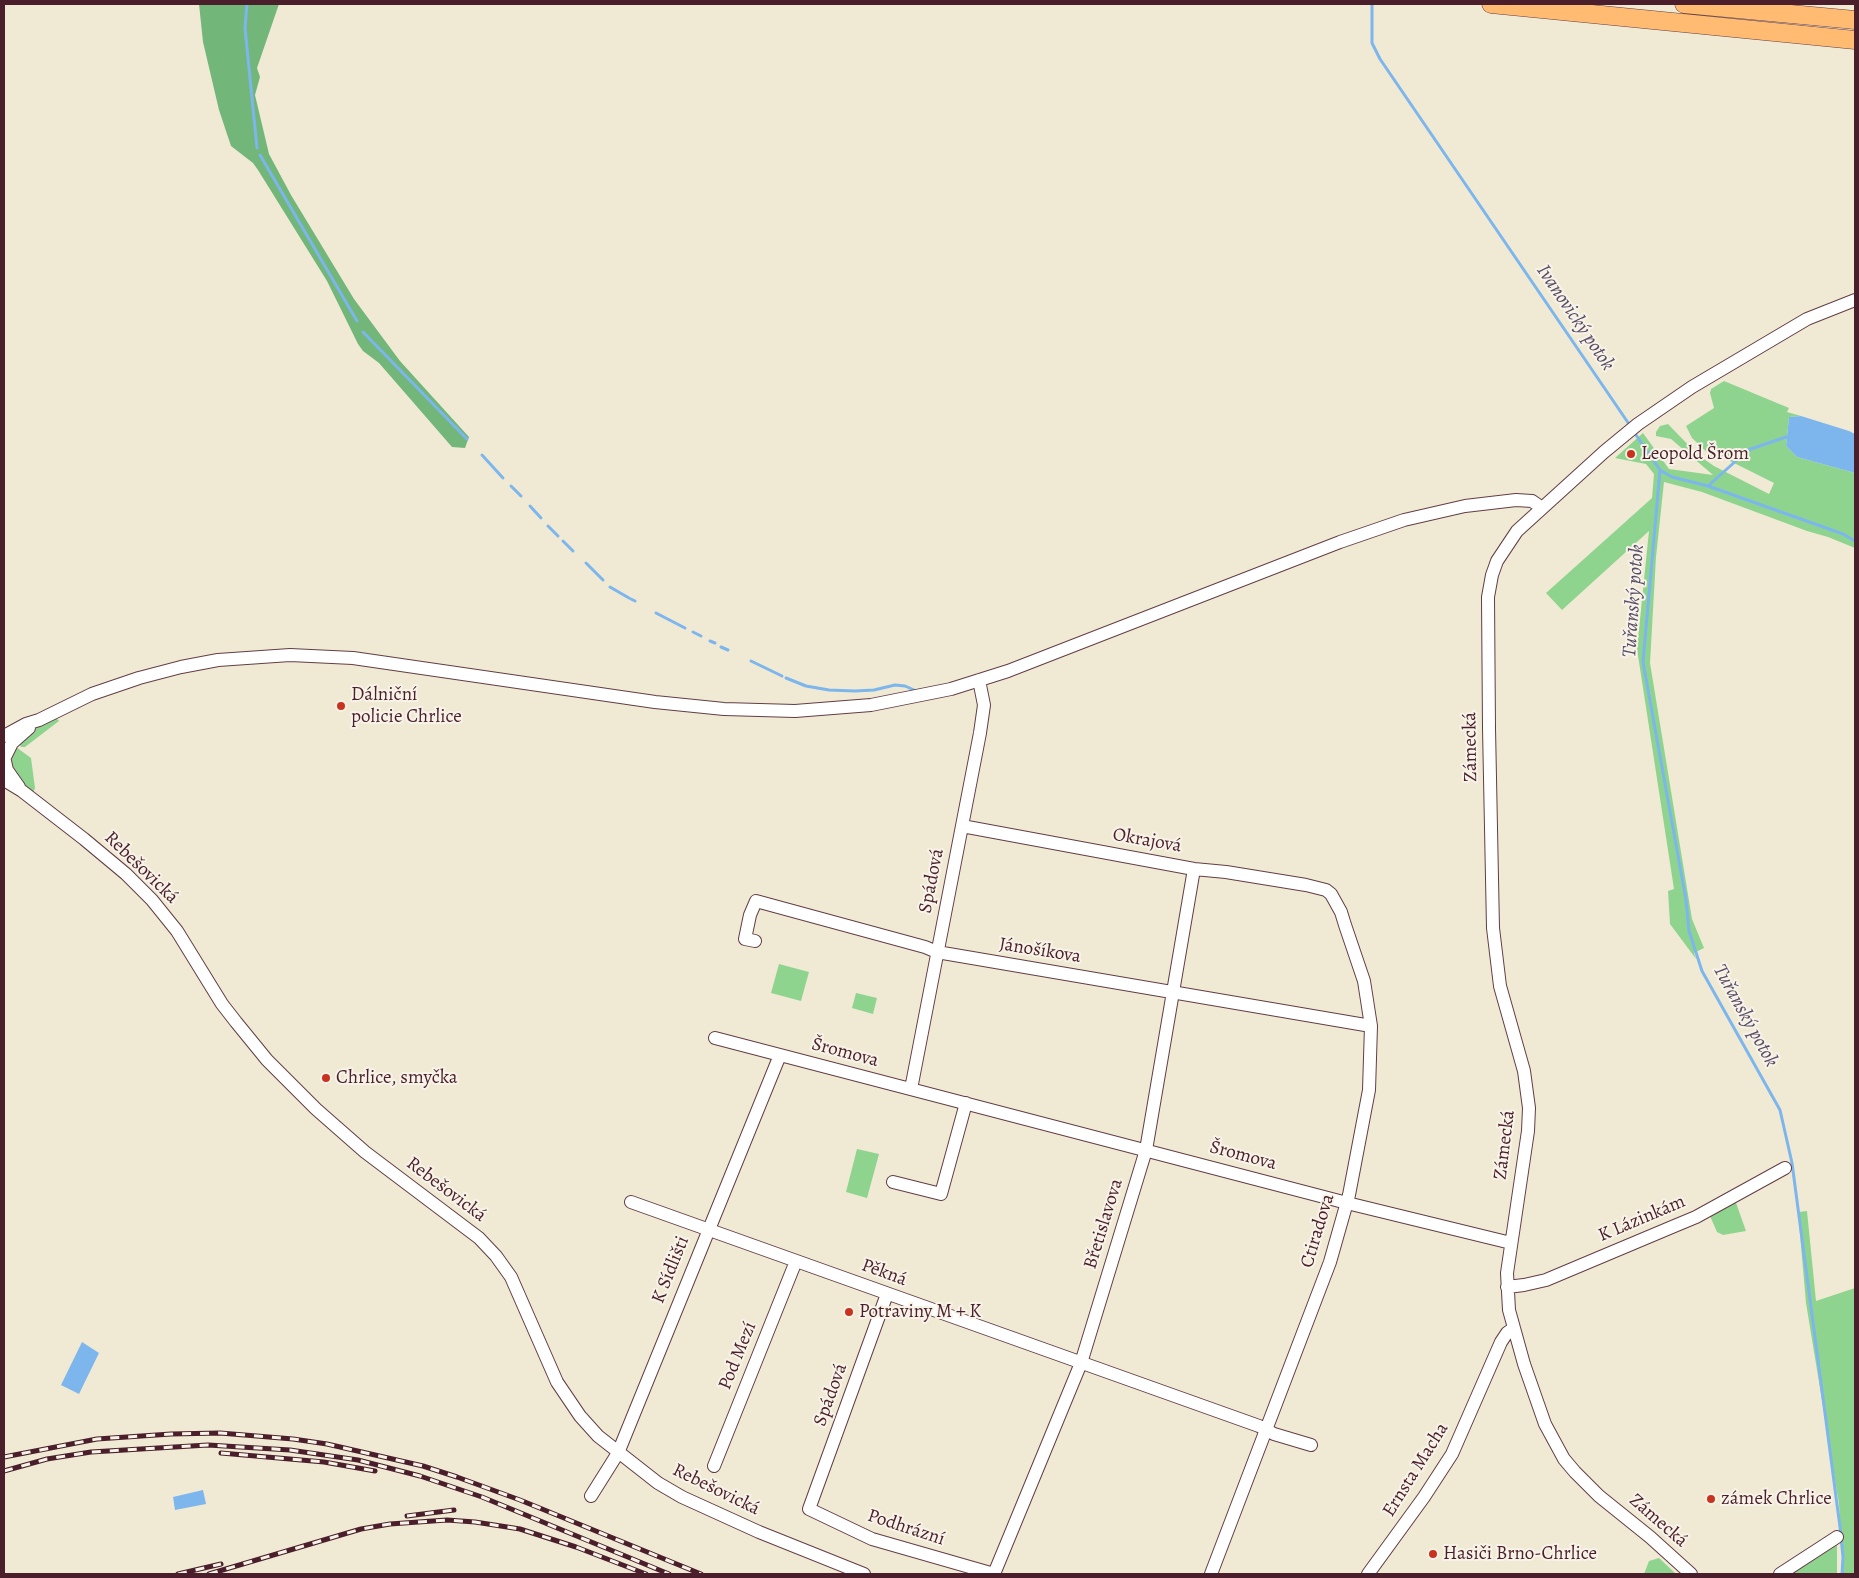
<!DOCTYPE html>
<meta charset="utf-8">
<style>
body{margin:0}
#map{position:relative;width:1859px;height:1578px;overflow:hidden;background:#f0ead4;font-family:Alegreya,serif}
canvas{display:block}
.frame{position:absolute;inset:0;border:5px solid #4a1f2b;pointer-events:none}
</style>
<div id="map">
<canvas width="1859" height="1578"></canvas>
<div class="frame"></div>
</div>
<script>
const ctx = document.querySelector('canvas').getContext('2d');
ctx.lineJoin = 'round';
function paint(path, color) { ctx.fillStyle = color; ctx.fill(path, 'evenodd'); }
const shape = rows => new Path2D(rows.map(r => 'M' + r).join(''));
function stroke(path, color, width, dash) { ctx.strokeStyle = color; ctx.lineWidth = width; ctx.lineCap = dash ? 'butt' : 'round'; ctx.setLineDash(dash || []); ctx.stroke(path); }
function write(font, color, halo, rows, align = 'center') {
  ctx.font = font + ' Alegreya,serif'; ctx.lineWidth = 4; ctx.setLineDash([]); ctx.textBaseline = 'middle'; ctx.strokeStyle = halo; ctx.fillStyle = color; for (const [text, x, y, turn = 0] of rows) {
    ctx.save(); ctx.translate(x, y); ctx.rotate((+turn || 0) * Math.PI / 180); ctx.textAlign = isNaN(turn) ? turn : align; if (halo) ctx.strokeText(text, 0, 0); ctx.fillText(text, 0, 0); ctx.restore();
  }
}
paint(shape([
 [1724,381,1789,408,1787,412,1801,416,1789,417,1786,446,1797,457,1855,473,1855,548,1828,537,1807,531,1702,492,1664,482,1656,557,1650,663,1692,919,1704,948,1694,953,1696,959,1670,924,1668,891,1674,889,1637,649,1649,531,1562,610,1546,593,1652,498,1654,474,1646,464,1615,458,1643,433,1669,469,1713,475,1671,439,1656,436,1656,432,1660,426,1668,424,1698,455,1714,466,1769,494,1774,483,1716,454,1713,458,1692,438,1686,426,1714,408,1710,393,1711,389],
 [57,718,59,721,25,747,21,747,19,743,22,738,38,727],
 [16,747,31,758,35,788,33,794,18,778,12,768,12,756],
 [779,964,809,972,801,1001,771,993],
 [856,993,877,998,873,1014,852,1008],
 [857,1149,879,1154,867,1198,846,1192],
 [1735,1200,1746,1231,1723,1235,1717,1232,1710,1216],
 [1807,1211,1816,1301,1855,1288,1855,1574,1843,1574,1839,1504,1806,1303,1798,1212],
 [1837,1537,1837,1574,1789,1574],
 [1659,1558,1675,1573,1674,1574,1644,1574,1649,1561]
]), '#8ed48f');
paint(shape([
 [199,4,279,4,257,68,260,77,255,95,269,154,291,195,354,299,400,361,469,437,465,448,452,447,379,363,363,351,358,344,327,281,258,170,253,163,231,146,219,110,203,42]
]), '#72b67a');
paint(shape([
 [1801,416,1849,431,1855,434,1855,473,1797,457,1786,446,1789,417],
 [82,1342,99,1353,79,1394,61,1385],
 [203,1490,206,1504,175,1510,173,1497]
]), '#7cb6ed');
stroke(shape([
 [247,4,245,28,257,148],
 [1372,4,1372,43,1380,59,1631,427],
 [260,155,357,321],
 [363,332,467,439],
 [1634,432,1660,470,1672,477,1708,486,1843,534,1855,541],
 [482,455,503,478],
 [1660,470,1643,662,1686,900,1689,931,1702,971,1780,1110,1792,1163,1840,1527,1843,1557,1842,1574],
 [511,486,521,496],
 [1708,486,1748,450,1786,437,1790,439],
 [530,506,541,518],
 [548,526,558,536],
 [563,541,573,551],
 [586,563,603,580],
 [610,587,629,598],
 [631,599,635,601],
 [656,613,685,628],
 [693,632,701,636],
 [710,641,715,643],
 [721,647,728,650],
 [751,661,782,676],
 [786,678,806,686,829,690,855,691,874,690,895,685,905,686,914,690]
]), '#7cb6ed', 3);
const minor = shape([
 [4,736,26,724,39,720,92,694,139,678,181,667,218,660,290,655,353,658,655,702,724,709,795,711,871,705,951,689,1008,671,1340,542,1404,520,1465,506,1516,500,1532,501,1542,508],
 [5,757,12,743,29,728],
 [5,761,7,770,19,787],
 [4,780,22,791,84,839,126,874,152,900,177,931,222,1004,236,1022,267,1060,316,1109,365,1152,479,1238,496,1256,511,1277,557,1382,580,1416,598,1436,658,1483,682,1497,759,1532,864,1574],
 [962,826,1194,869,1226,872,1306,885,1326,890,1331,894,1341,912,1345,925,1364,981,1371,1026,1369,1090,1349,1195,1330,1262,1211,1574],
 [755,941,745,939,750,915,756,901,925,947,937,952,1371,1026],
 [715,1038,1347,1203,1511,1243],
 [911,1089,980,733,984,705,979,680],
 [893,1182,941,1194,966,1103],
 [631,1202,1259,1426,1274,1434,1311,1445],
 [1507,1287,1524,1285,1546,1280,1672,1227,1696,1217,1785,1168],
 [887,1294,809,1509,872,1539,994,1574],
 [714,1466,796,1261],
 [591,1496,618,1453,780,1055],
 [994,1574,1081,1363,1146,1150,1194,869],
 [1368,1574,1424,1497,1452,1454,1501,1342,1507,1333,1514,1328],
 [1691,1574,1650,1537,1599,1496,1575,1472,1564,1459,1545,1424,1524,1364,1509,1310,1507,1273,1528,1131,1529,1108,1524,1071,1500,986,1493,928,1489,728,1488,597,1492,575,1497,561,1517,531,1604,452,1638,424,1692,387,1807,319,1855,300],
 [1780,1574,1837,1537]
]);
const highway = shape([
 [1491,4,1855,40],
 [1684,4,1855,20]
]);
stroke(minor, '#633d44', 14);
stroke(highway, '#633d44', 19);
stroke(minor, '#fff', 12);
stroke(highway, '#febb71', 18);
const rail = shape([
 [221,1453,324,1462,375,1471],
 [4,1457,97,1439,171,1434,220,1433,293,1439,327,1444,423,1466,457,1477,520,1500,701,1574],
 [4,1471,47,1459,91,1452,208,1445,290,1450,358,1460,420,1476,482,1497,669,1574],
 [407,1516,454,1510],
 [178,1574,221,1564],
 [209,1574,361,1529,390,1524,447,1520,475,1522,520,1529,576,1547,646,1574]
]);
stroke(rail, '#4a1f2b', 5);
stroke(rail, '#f7f3e8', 3, [9]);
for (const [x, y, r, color] of [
 [1631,454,5,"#c8321e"],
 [341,706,5,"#c8321e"],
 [326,1078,5,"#c8321e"],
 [849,1312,5,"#c8321e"],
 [1711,1499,5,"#c8321e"],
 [1433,1554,5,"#c8321e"]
]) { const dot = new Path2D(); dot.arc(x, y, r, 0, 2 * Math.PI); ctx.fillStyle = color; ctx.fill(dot); stroke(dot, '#f7f3e8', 2); }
write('19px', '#4a1f2b', '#f7f3e8', [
 ["Leopold Šrom",1641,454],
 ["Dálniční",351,695],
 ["policie Chrlice",351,717],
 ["Chrlice, smyčka",336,1078],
 ["Potraviny M + K",859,1312],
 ["zámek Chrlice",1721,1499],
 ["Hasiči Brno-Chrlice",1443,1554]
], 'left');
write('19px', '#4a1f2b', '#f7f3e8', [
 ["Zámecká",1471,747,-91],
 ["Okrajová",1147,841,10],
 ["Rebešovická",141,868,44],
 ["Spádová",932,881,-79],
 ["Jánošíkova",1040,951,9],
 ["Šromova",845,1053,15],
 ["Zámecká",1505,1145,-83],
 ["Šromova",1243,1156,15],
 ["Rebešovická",446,1190,37],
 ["K Lázinkám",1642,1219,-23],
 ["Břetislavova",1104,1224,-73],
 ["Ctiradova",1318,1231,-73],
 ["K Sídlišti",671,1270,-68],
 ["Pěkná",884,1273,20],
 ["Pod Mezí",738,1356,-68],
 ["Spádová",831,1395,-70],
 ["Ernsta Macha",1416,1470,-58],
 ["Rebešovická",716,1490,26],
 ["Zámecká",1658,1521,41],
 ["Podhrázní",906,1528,18]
]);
write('italic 20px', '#594c65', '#f7f3e8', [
 ["Ivanovický potok",1575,318,56],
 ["Tuřanský potok",1634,601,-86],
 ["Tuřanský potok",1745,1016,61]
]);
</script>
